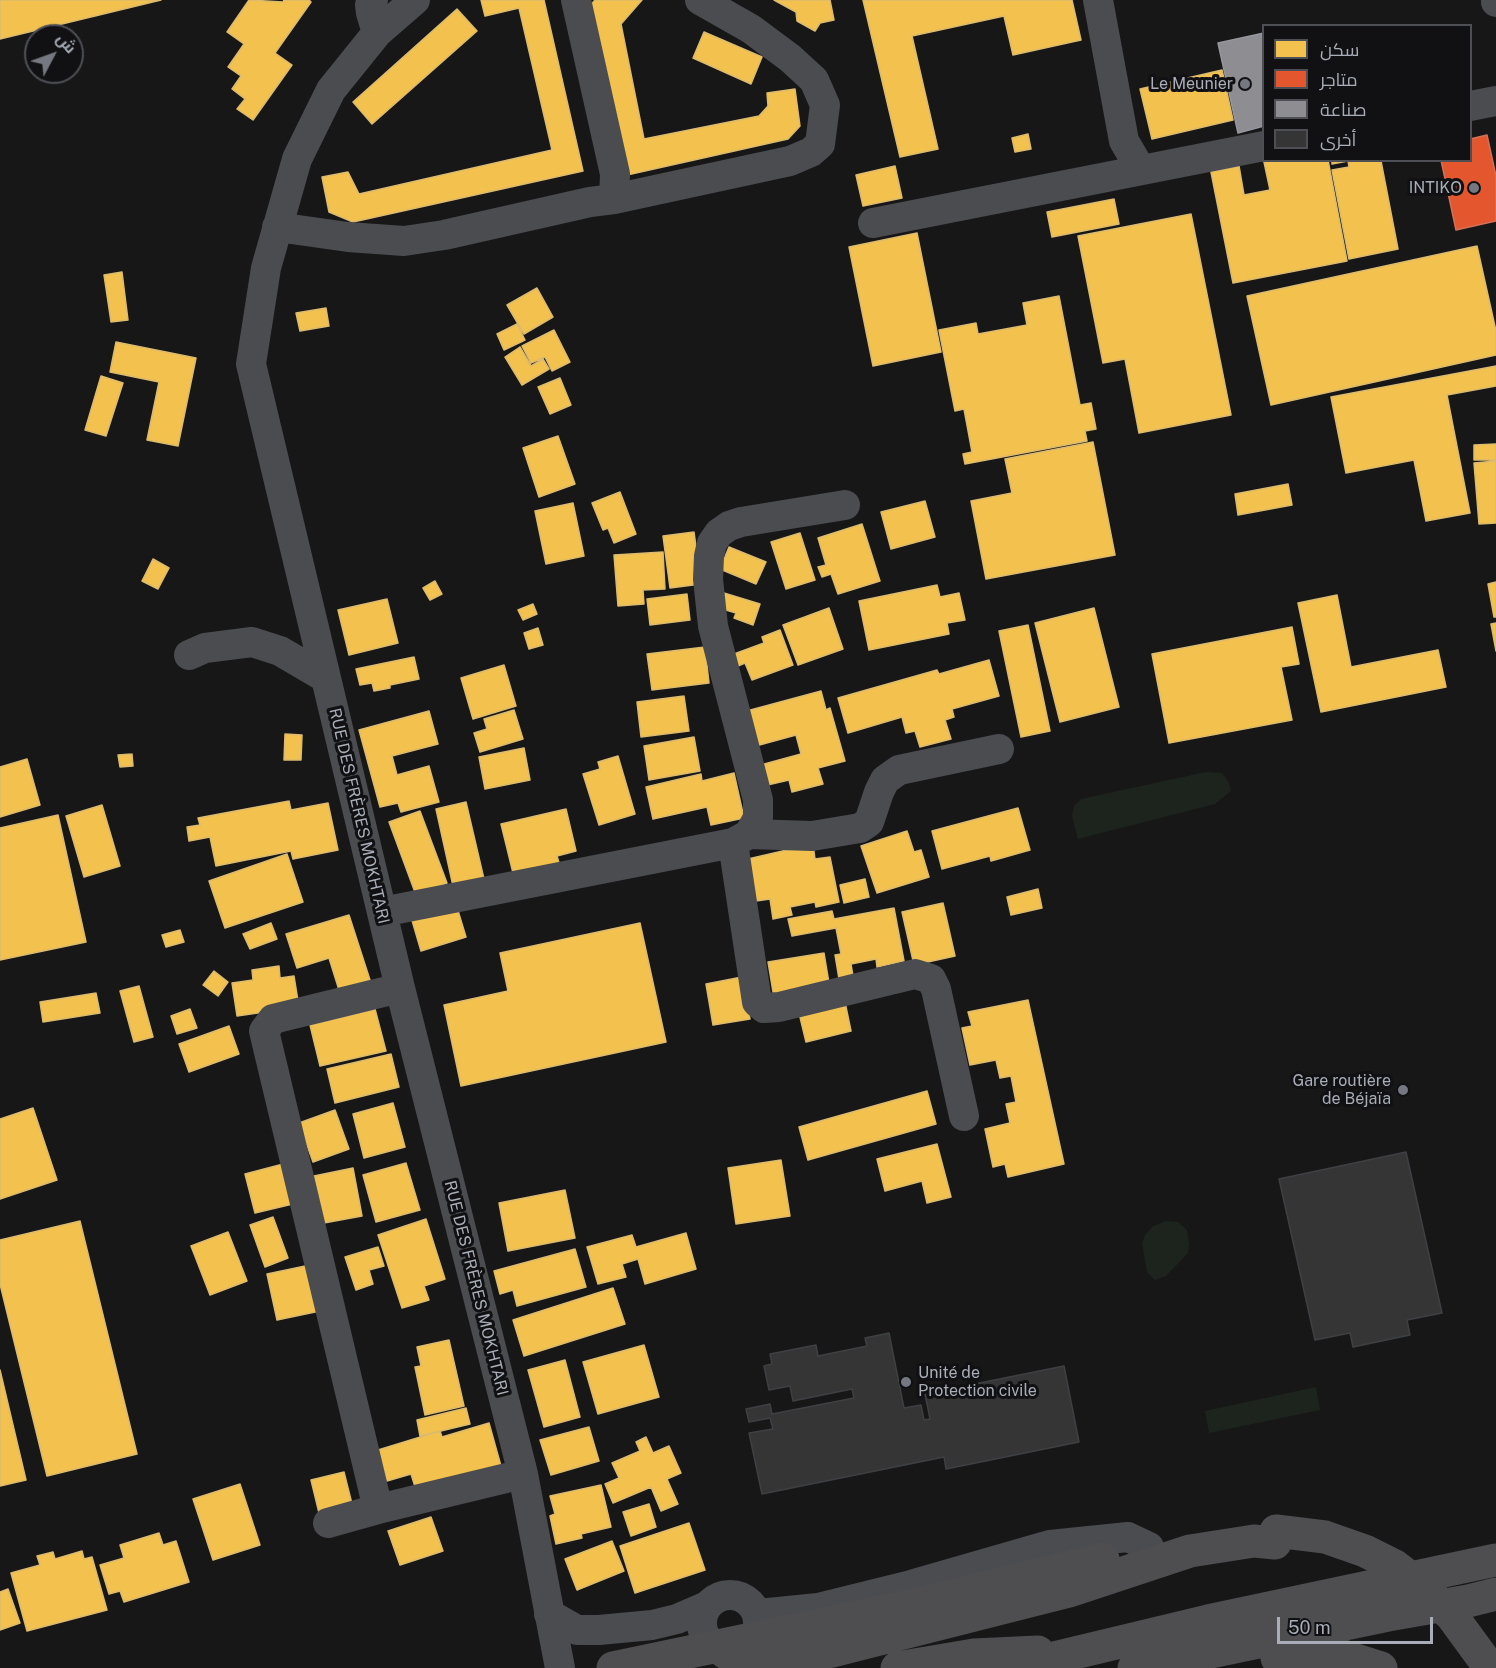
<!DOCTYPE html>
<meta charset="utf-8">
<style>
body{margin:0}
#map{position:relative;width:1496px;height:1668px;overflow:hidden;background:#171717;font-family:"Public Sans",Cairo,sans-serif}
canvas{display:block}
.legend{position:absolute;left:1262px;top:24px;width:210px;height:138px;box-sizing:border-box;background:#111113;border:2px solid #4d4f55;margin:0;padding:8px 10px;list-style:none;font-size:18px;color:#a8adb8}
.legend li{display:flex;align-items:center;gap:12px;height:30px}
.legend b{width:30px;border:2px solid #4d4f55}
.north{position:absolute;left:24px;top:24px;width:60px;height:60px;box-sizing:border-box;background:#111113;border:2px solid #4d4f55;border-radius:50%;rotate:49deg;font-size:16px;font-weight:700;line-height:24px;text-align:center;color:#a8adb8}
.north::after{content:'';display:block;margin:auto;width:21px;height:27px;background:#757880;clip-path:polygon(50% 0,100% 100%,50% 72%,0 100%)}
.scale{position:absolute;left:1277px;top:1617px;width:156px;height:27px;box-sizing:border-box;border:3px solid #a8adb8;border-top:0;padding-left:8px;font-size:18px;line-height:21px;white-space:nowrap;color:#a8adb8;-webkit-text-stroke:4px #111113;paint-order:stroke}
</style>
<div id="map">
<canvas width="1496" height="1668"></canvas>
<ul class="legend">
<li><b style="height:16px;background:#f2c14e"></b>سكن</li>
<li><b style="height:16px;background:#e4572e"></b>متاجر</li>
<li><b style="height:16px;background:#8d8d92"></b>صناعة</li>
<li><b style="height:16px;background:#353536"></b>أخرى</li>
</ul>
<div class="north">ش</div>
<div class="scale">50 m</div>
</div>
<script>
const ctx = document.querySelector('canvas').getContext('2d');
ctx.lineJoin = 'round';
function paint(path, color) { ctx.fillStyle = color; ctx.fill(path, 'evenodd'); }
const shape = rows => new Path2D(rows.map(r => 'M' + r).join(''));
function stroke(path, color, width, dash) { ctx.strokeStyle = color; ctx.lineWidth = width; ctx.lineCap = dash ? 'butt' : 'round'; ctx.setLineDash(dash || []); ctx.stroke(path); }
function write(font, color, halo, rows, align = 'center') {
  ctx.font = font + ' "Public Sans",sans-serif'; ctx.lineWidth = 6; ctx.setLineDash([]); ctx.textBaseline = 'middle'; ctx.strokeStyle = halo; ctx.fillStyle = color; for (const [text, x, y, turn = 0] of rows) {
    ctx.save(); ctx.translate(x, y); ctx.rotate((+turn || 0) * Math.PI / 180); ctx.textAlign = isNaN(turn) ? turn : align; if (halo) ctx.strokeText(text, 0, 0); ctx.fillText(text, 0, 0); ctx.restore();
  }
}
paint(shape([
 [1206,772,1222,773,1229,783,1231,791,1215,804,1078,839,1072,816,1074,806,1081,799],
 [1166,1221,1178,1222,1187,1230,1189,1243,1188,1253,1166,1276,1155,1280,1147,1272,1142,1244,1145,1235,1153,1226],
 [1316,1387,1320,1410,1209,1433,1205,1411]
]), '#1d241e');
const homes = shape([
 [0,0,161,0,0,39,0,0],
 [249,0,283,2,284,0,309,0,311,2,275,53,292,65,253,120,237,109,245,99,232,89,241,76,228,67,244,44,227,32,249,0],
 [481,0,544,0,583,171,353,222,329,212,322,177,348,172,359,194,552,150,519,8,485,16,481,0],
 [595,0,642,0,621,24,644,139,759,116,768,106,767,93,795,89,800,126,788,139,627,175,589,7,595,0],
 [774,0,830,0,834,20,820,23,815,31,797,21,796,12,774,0],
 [863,0,1072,0,1081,40,1013,55,1004,16,912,36,938,149,900,157,863,0],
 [457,9,477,31,372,124,353,102,457,9],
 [704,32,762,57,751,84,693,58,704,32],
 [1222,70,1233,120,1152,139,1140,89,1222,70],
 [1028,134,1031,149,1015,152,1012,138,1028,134],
 [1270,160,1328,160,1347,261,1233,283,1211,172,1239,166,1244,195,1270,190,1264,162,1270,160],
 [1332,160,1385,160,1381,161,1398,249,1349,259,1332,170,1349,167,1348,161,1332,164,1332,160],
 [895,166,902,198,863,206,856,175,895,166],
 [1114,199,1119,224,1052,237,1047,212,1114,199],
 [1191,214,1231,415,1139,433,1125,359,1103,363,1078,236,1191,214],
 [917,233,941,352,873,366,849,247,917,233],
 [1477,246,1496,331,1496,355,1271,405,1247,296,1477,246],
 [122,272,128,320,111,322,104,275,122,272],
 [537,288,553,317,524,334,507,305,537,288],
 [1059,296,1080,405,1091,403,1096,429,1085,431,1087,441,965,464,963,454,972,452,964,409,955,411,939,330,976,323,978,334,1027,325,1023,303,1059,296],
 [326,308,329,326,300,331,296,313,326,308],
 [517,324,525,340,504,350,497,334,517,324],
 [554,330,570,362,552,371,545,357,531,363,522,346,554,330],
 [116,342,196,358,178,446,147,440,159,382,110,372,116,342],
 [520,347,531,366,543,359,549,369,522,385,505,357,520,347],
 [1496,366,1496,386,1447,395,1470,513,1426,521,1414,460,1346,473,1331,397,1496,366],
 [101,376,123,383,106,436,85,430,101,376],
 [560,378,571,405,550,414,538,387,560,378],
 [558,436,575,484,539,497,523,448,558,436],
 [1093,442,1115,555,986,579,971,501,1012,493,1005,459,1093,442],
 [1496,444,1496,460,1474,460,1474,445,1496,444],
 [1496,461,1496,523,1479,524,1474,463,1496,461],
 [1288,484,1292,505,1238,515,1235,494,1288,484],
 [620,492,636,534,614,543,608,528,603,530,592,503,620,492],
 [925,501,935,537,891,549,881,512,925,501],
 [573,503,584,556,546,564,535,511,573,503],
 [862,524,880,581,838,594,831,574,822,577,818,567,826,565,818,538,862,524],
 [694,532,701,584,670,588,663,536,694,532],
 [800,533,815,580,786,589,771,542,800,533],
 [729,547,766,562,756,584,720,569,729,547],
 [663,552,665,589,643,590,644,604,618,606,614,555,663,552],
 [153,559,169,568,158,589,142,581,153,559],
 [435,581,442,594,430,600,423,588,435,581],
 [1496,582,1496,617,1494,617,1488,584,1496,582],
 [937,585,940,597,959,593,965,620,947,623,949,634,869,650,859,601,937,585],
 [724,593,760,604,753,625,734,618,736,613,719,608,724,593],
 [687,594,690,620,650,625,647,599,687,594],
 [1337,595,1351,667,1438,650,1446,687,1321,712,1298,603,1337,595],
 [387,599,398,643,349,655,338,610,387,599],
 [533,604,537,614,523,620,518,610,533,604],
 [829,608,843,649,798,665,783,625,829,608],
 [1094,608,1119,707,1060,722,1035,623,1094,608],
 [1496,623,1496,651,1491,624,1496,623],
 [1028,625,1050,731,1021,737,999,631,1028,625],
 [1292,627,1299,664,1281,667,1292,720,1169,743,1152,654,1292,627],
 [538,628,543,645,529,649,524,633,538,628],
 [780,630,793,665,752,680,745,663,738,666,734,654,764,643,762,637,780,630],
 [705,647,709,683,652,690,647,654,705,647],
 [414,657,419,679,390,685,390,688,374,691,372,683,360,685,356,669,414,657],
 [989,660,999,696,952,709,954,717,945,720,951,739,920,747,915,731,906,733,902,717,848,733,838,698,937,670,939,674,989,660],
 [504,665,516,706,473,719,461,678,504,665],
 [821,691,826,710,830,708,845,761,818,768,823,784,792,792,789,780,763,786,757,766,801,754,796,735,752,747,743,712,821,691],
 [684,696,689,731,641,737,637,702,684,696],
 [514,710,523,739,480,752,474,733,487,729,484,719,514,710],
 [429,711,438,744,392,756,397,775,429,766,439,802,401,812,398,803,380,807,359,730,429,711],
 [285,734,302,735,301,760,284,760,285,734],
 [694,737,700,771,649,780,644,746,694,737],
 [524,748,530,780,485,789,479,757,524,748],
 [132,754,133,766,120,767,118,755,132,754],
 [618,756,635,814,599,825,583,774,600,769,598,762,618,756],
 [27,759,40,805,0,817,0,767,27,759],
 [734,773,744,818,711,825,707,807,653,819,646,787,701,774,702,781,734,773],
 [289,801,291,810,328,803,338,850,293,859,291,851,216,866,210,837,189,841,187,827,200,825,198,818,289,801],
 [466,802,484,879,453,886,436,809,466,802],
 [102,805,120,866,84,877,66,816,102,805],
 [1018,808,1030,850,991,861,990,856,942,869,932,831,1018,808],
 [566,809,576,851,557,856,560,866,514,877,501,824,566,809],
 [420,811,447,883,416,895,389,822,420,811],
 [58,815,86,942,0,960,0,828,58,815],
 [907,831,914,852,921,850,929,877,877,893,861,846,907,831],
 [813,844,815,859,830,857,839,902,816,907,815,902,790,907,792,915,773,919,770,899,756,901,748,859,813,844],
 [287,854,303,902,225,928,209,881,287,854],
 [865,879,869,897,844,903,840,885,865,879],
 [1038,889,1042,908,1011,915,1007,897,1038,889],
 [943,903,955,956,914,965,902,912,943,903],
 [456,904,466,937,421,951,411,917,456,904],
 [894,908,904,961,877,967,876,959,851,964,853,976,839,979,835,955,841,954,836,928,792,936,788,919,832,911,834,919,894,908],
 [349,915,370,980,339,990,329,958,297,968,286,934,349,915],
 [271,923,277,939,250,949,243,934,271,923],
 [640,923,666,1042,461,1086,444,1005,508,991,500,953,640,923],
 [180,930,184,942,166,947,162,935,180,930],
 [824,953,830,989,774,998,768,962,824,953],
 [279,966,280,978,294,976,299,1007,237,1016,232,983,253,980,252,970,279,966],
 [214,971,228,982,218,996,203,985,214,971],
 [742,977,750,1019,713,1025,706,984,742,977],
 [139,986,153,1037,134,1042,120,991,139,986],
 [96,993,100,1013,43,1022,40,1002,96,993],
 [1028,1000,1064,1164,1008,1177,1005,1164,993,1167,985,1129,1010,1123,1006,1104,1016,1102,1011,1076,1000,1078,996,1060,970,1065,962,1028,972,1026,968,1012,1028,1000],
 [845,1002,851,1031,806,1042,799,1013,845,1002],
 [190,1009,197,1028,177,1034,171,1016,190,1009],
 [375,1009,386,1051,320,1066,310,1025,375,1009],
 [229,1026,239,1054,189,1072,179,1044,229,1026],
 [391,1054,399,1087,335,1103,327,1069,391,1054],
 [927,1091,936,1124,808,1160,799,1127,927,1091],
 [393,1103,405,1147,364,1158,353,1114,393,1103],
 [33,1108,57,1180,0,1199,0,1119,33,1108],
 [335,1110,349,1149,313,1162,299,1123,335,1110],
 [937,1144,951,1197,927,1203,922,1181,885,1191,877,1159,937,1144],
 [781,1160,790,1216,736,1224,728,1168,781,1160],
 [287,1163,297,1203,255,1213,245,1174,287,1163],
 [406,1163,420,1210,376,1222,363,1175,406,1163],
 [353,1168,362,1216,324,1223,314,1176,353,1168],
 [565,1190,575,1238,508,1251,499,1203,565,1190],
 [273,1217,288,1258,265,1267,250,1225,273,1217],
 [426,1219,445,1279,424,1286,429,1300,402,1308,378,1235,426,1219],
 [80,1221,137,1454,47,1476,0,1284,0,1240,80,1221],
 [228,1232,247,1281,210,1295,191,1246,228,1232],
 [686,1233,696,1269,645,1284,638,1259,622,1264,626,1277,598,1284,587,1247,632,1235,636,1247,686,1233],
 [378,1247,384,1266,369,1270,373,1284,356,1290,345,1257,378,1247],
 [575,1249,586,1287,517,1306,513,1290,500,1294,494,1271,575,1249],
 [310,1265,320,1311,277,1320,267,1274,310,1265],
 [613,1288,625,1324,524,1356,513,1320,613,1288],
 [449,1340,464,1406,425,1415,415,1367,421,1366,417,1347,449,1340],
 [644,1345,659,1397,598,1414,583,1362,644,1345],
 [565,1360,580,1417,544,1427,528,1370,565,1360],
 [0,1370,26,1480,0,1486,0,1370],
 [466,1408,470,1424,420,1436,417,1420,466,1408],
 [489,1423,501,1466,417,1493,411,1474,387,1481,378,1450,440,1431,442,1437,489,1423],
 [589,1427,599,1461,551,1475,540,1440,589,1427],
 [646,1437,653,1453,669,1446,681,1473,667,1479,678,1504,661,1511,651,1487,613,1503,605,1484,619,1478,612,1463,640,1451,636,1442,646,1437],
 [344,1472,353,1508,320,1517,311,1480,344,1472],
 [240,1484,260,1545,213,1560,193,1499,240,1484],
 [601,1485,611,1527,581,1534,582,1538,556,1544,550,1516,555,1514,550,1496,601,1485],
 [649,1504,656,1527,631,1536,623,1512,649,1504],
 [431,1517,443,1551,400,1565,388,1531,431,1517],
 [689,1523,705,1570,635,1593,620,1546,689,1523],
 [159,1533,163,1545,176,1541,189,1582,124,1602,120,1591,109,1594,100,1565,124,1558,120,1545,159,1533],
 [612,1541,624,1571,577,1590,565,1559,612,1541],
 [82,1551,84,1559,92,1557,107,1610,27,1631,11,1573,40,1565,37,1556,53,1552,55,1559,82,1551],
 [8,1589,20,1623,0,1630,0,1592,8,1589]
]);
paint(homes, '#f2c14e');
stroke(homes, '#dcbb6e', 1.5);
const shops = shape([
 [1487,135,1496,176,1496,221,1456,230,1441,160,1470,160,1470,139,1487,135]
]);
paint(shops, '#e4572e');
stroke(shops, '#d27157', 1.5);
const industry = shape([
 [1264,33,1264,126,1238,133,1218,43,1264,33]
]);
paint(industry, '#8d8d92');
stroke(industry, '#95979d', 1.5);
const building = shape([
 [1406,1152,1442,1313,1407,1320,1410,1335,1353,1347,1350,1333,1315,1340,1279,1179,1406,1152],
 [889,1333,904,1408,921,1405,924,1420,930,1419,925,1394,1064,1366,1079,1442,946,1469,944,1457,762,1494,749,1433,773,1429,770,1418,749,1422,746,1409,770,1404,772,1414,854,1398,852,1389,793,1401,790,1386,769,1390,764,1366,772,1364,770,1354,816,1345,818,1356,867,1346,865,1338,889,1333]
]);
paint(building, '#353536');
stroke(building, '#3f4043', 1.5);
stroke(shape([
 [373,0,370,5,371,13,377,33],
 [415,0,377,33,331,90,297,159,266,268,251,364,400,988,523,1474,560,1668],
 [1098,0,1124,141,1141,170],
 [1496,0,1496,2],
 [1470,106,1496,101],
 [614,199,790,161,811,152,820,144,825,105,814,80,790,58,751,29,700,0],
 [873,223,1264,146],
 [277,227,348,237,404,241,444,235,590,202,614,199,615,174,576,0],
 [189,655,205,648,252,642,280,651,326,678],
 [749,834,812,836,860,828,869,822,879,792,885,780,899,770,999,749],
 [733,843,757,1002,764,1008,779,1007,915,974,931,979,936,989,964,1116],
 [382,912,733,843,749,834,758,818,758,800,713,626,708,579,709,556,712,543,719,533,729,526,741,522,845,505],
 [378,1509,523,1474],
 [328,1523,378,1509,264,1031,273,1019,400,988],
 '702 1623a28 28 0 1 1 56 0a28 28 0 1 1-56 0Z',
 [549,1614,577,1630,599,1630,652,1625,677,1619,707,1606],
 [758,1614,818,1608,911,1585,1050,1545,1128,1537,1149,1547]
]), '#4b4c50', 30);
stroke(shape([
 [895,1609,1103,1559],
 [722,1650,743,1665,750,1666,777,1665,1069,1591,1190,1551,1254,1541,1275,1543],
 [1277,1658,1317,1653,1340,1655,1381,1668],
 [897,1668,974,1655,1038,1652],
 [1012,1668,1208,1621,1496,1560],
 [1134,1668,1388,1615,1468,1601,1496,1594]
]), '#4e4e51', 33);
stroke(shape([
 [1276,1531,1325,1537,1365,1551,1395,1566,1425,1589,1452,1616,1490,1668],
 [613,1668,895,1609]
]), '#4e4e51', 33);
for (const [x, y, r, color] of [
 [1245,84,6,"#757880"],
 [1474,188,6,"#757880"],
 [1403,1090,6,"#757880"],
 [906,1382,6,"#757880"]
]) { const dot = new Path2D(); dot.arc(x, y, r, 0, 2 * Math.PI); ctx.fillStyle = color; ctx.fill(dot); stroke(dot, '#111113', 2); }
write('16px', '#a8adb8', '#111113', [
 ["Le Meunier",1233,84],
 ["INTIKO",1462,188],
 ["Gare routière",1391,1081],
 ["de Béjaïa",1391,1099],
 ["Unité de",918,1373,"left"],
 ["Protection civile",918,1391,"left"]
], 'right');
write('16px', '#a8adb8', '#111113', [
 ["RUE DES FRÈRES MOKHTARI",359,816,77],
 ["RUE DES FRÈRES MOKHTARI",476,1288,76]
]);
</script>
